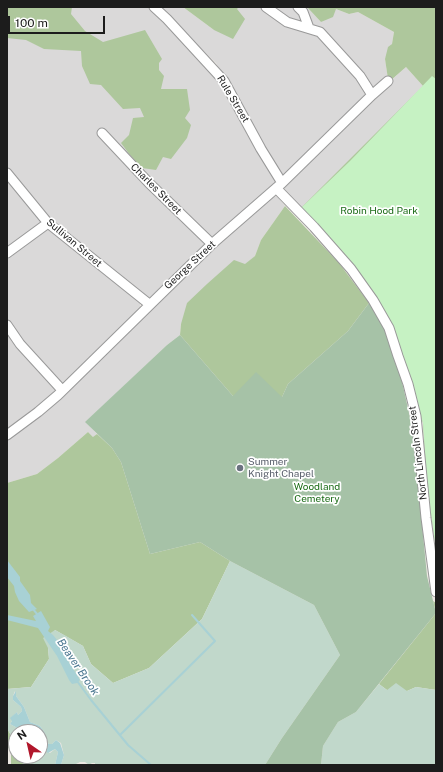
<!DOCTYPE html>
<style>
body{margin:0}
#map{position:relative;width:443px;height:772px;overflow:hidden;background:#ece8e3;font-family:"Public Sans",sans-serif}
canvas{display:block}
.frame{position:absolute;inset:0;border:8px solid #1c1c1c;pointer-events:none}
.north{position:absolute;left:8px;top:724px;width:40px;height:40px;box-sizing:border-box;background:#fff;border:1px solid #a4a4a4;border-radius:50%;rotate:326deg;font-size:11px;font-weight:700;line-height:16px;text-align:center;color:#1c1c1c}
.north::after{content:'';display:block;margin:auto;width:14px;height:18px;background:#b1172b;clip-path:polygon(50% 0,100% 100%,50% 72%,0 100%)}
.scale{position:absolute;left:8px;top:16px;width:97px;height:18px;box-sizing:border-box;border:2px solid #1c1c1c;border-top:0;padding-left:5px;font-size:12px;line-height:14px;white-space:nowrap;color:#1c1c1c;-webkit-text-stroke:3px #fff;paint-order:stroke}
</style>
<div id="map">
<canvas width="443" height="772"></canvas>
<div class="frame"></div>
<div class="north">N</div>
<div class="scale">100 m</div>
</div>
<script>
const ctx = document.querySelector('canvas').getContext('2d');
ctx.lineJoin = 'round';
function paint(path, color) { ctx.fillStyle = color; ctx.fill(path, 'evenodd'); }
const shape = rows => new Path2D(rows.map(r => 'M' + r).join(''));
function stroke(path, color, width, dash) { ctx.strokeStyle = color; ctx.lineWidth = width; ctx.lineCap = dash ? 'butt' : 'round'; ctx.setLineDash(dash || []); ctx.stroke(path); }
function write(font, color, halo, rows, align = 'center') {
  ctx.font = font + ' "Public Sans",sans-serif'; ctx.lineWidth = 3.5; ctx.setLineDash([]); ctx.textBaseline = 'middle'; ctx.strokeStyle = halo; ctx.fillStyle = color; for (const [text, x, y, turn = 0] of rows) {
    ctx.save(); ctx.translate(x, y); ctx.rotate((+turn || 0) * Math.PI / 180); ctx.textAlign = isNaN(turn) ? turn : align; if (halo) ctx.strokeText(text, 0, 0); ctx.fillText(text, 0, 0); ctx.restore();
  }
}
paint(shape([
 [7,7,150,7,180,36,223,87,277,182,150,300,62,229,44,212,7,167],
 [158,7,183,7,214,30,239,7,307,7,321,22,336,9,349,14,358,12,394,32,392,44,385,59,388,79,283,179,216,63],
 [406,67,423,86,350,161,301,208,299,207,282,186,376,94],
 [7,178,48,227,76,252,135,296,140,303,140,308,132,318,44,402,7,430],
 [277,196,285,206,261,240,255,256,181,324,180,335,167,345,86,422,97,434,94,438,88,432,58,458,37,474,7,483,7,439,216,244,273,197]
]), '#dad9d9');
paint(shape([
 [7,7,72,7,71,14,85,31,103,42,145,30,162,59,159,63,159,70,164,76,161,89,187,89,190,110,185,118,191,125,187,138,171,159,163,157,156,170,142,168,130,155,121,143,129,135,133,118,144,117,140,108,123,109,101,85,90,84,82,66,81,51,44,49,26,40,7,38],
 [183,7,239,7,237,9,245,19,233,39,214,30],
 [307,7,436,7,436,549,427,484,423,423,394,328,351,263,301,208,423,86,406,67,390,81,388,79,385,59,388,47,392,44,394,32,358,12,349,14,336,9,333,17,321,22],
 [285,206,339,263,369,303,348,331,288,384,282,397,233,396,180,335,181,324,187,303,207,284,234,260,245,264,255,256,261,240],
 [88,432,93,437,97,434,112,448,121,462,150,554,200,542,230,561,202,619,149,668,113,683,91,664,83,646,55,630,48,648,49,659,31,687,7,689,7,483,37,474,58,458],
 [433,601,436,603,436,690,416,687,407,691,387,690,379,684,436,613],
 [7,728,16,745,16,756,22,756,23,765,11,765,11,750,7,747]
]), '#aec79c');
paint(shape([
 [230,561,314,605,340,655,282,738,265,765,95,765,95,763,92,763,89,765,85,762,80,762,74,765,61,765,64,755,61,743,56,740,52,744,49,744,46,741,45,733,40,726,30,722,24,707,16,696,15,691,13,696,13,700,21,707,22,711,18,715,17,712,12,717,12,721,10,724,21,730,37,728,40,732,16,732,16,745,7,728,7,689,31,687,49,659,48,648,43,638,55,630,66,636,83,646,91,664,113,683,149,668,202,619],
 [396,683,407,691,416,687,436,690,436,765,321,765,323,746,338,722,356,712,379,684,387,690],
 [40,733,40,742,44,750,50,753,55,749,58,752,55,765,23,765,22,756,40,756]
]), '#c1d8cb');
paint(shape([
 [369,303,387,330,401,377,413,431,427,576,436,613,356,712,338,722,323,746,321,765,265,765,282,738,340,655,314,605,230,561,200,542,150,554,121,462,112,448,85,422,167,345,180,335,233,396,256,372,282,397,288,384,348,331]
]), '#a6c2a7');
paint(shape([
 [432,76,436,79,436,549,427,484,423,423,394,328,351,263,301,208,350,161]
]), '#c6f2c3');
paint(shape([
 [7,560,20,577,20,581,30,595,31,603,37,609,29,612,19,601,15,592,14,586,7,577],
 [41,611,50,627,48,631,53,635,61,645,62,651,80,680,77,683,72,684,69,680,57,656,38,628,7,620,7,615,36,621,33,616],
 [16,691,16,696,24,707,30,722,40,726,45,733,46,741,49,744,52,744,56,740,60,743,64,755,61,765,55,765,58,752,55,749,48,753,43,749,40,742,41,734,37,728,21,730,10,724,12,721,10,718,17,712,18,715,22,711,21,707,13,700,13,696]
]), '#a8d1d5');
stroke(shape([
 [32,608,38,615],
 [77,681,91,700,128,745,151,765],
 [120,735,215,641,192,615]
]), '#a8d1d5', 2);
const minor = shape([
 [154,7,167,19,224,81,261,149,282,183],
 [266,7,287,22,320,32,360,76,372,95],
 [298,7,303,12,309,28],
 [102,133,149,183,212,244],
 [7,173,48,223,149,304],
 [276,188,314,227,351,269,373,300,389,328,398,356,408,384,416,416,426,518,436,592],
 [7,253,48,223],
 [7,325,20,344,62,390],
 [7,435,38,412,58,395,212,244,282,183,372,95,388,81]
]);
stroke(minor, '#999', 11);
stroke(minor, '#fff', 9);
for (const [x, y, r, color] of [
 [240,468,4,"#6b7280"]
]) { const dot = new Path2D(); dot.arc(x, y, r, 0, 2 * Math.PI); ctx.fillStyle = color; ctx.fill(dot); stroke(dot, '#fff', 1.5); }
write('10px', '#1c1c1c', '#fff', [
 ["Rule Street",233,99,59],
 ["Charles Street",156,189,45],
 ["Sullivan Street",74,243,40],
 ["George Street",190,265,-43],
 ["North Lincoln Street",418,453,-97]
]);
write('10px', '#1c6c18', '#fff', [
 ["Robin Hood Park",379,211],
 ["Woodland",317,487],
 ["Cemetery",317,499]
]);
write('10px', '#5b616d', '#fff', [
 ["Summer",248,462],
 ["Knight Chapel",248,474]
], 'left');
write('italic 11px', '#4d7891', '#fff', [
 ["Beaver Brook",78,667,56]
]);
</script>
